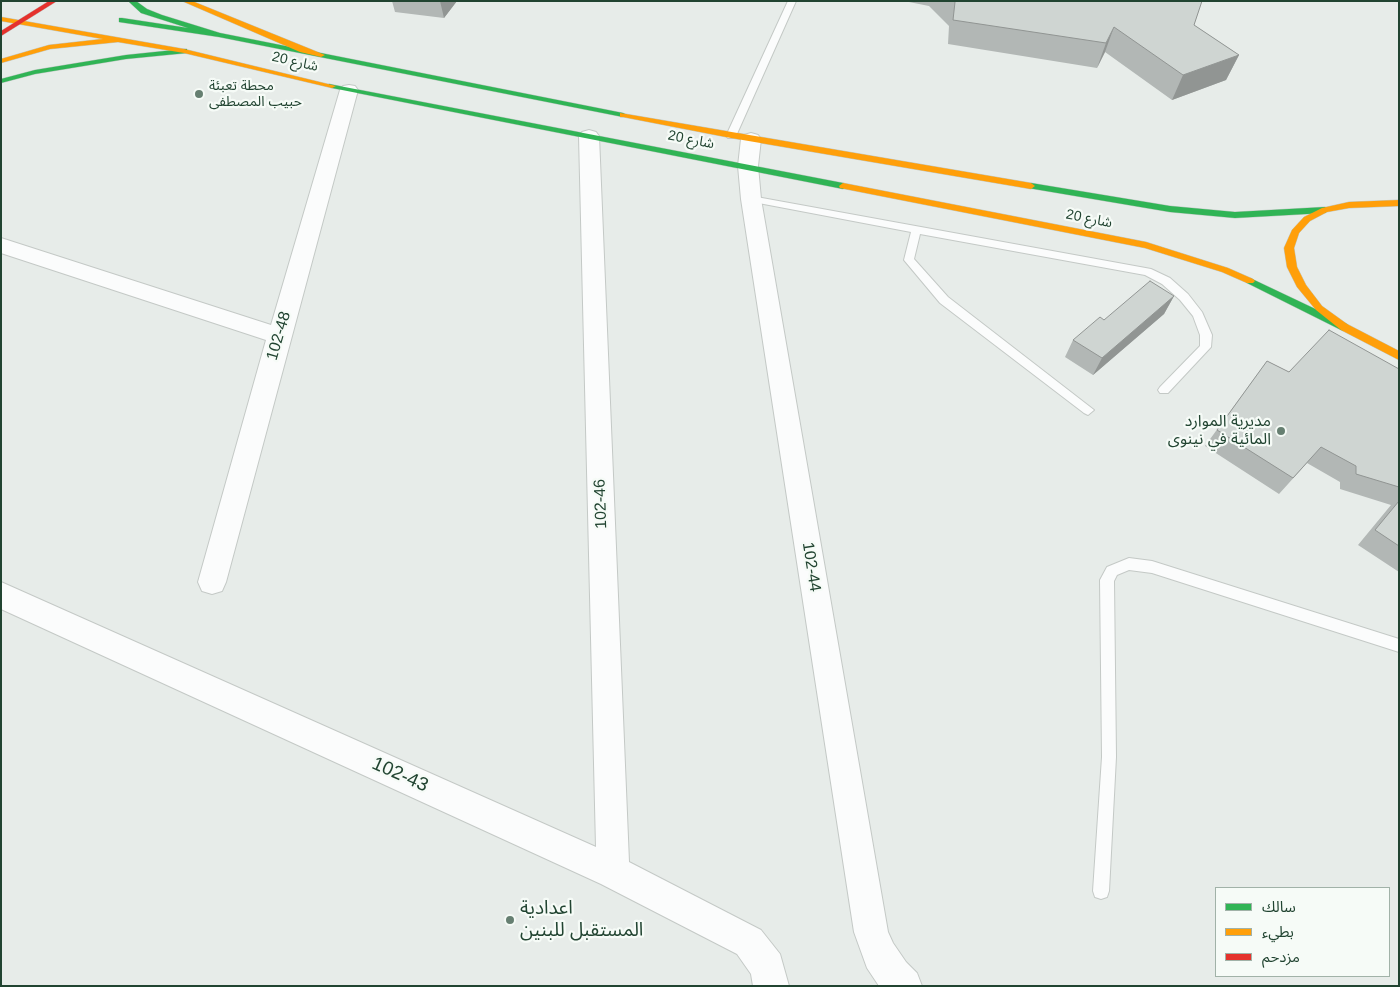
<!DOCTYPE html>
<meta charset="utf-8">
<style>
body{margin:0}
#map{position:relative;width:1400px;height:987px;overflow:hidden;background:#e7ece9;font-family:Helvetica,"Noto Sans Arabic",sans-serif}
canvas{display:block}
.frame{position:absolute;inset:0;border:2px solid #214431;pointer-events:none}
.legend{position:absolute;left:1215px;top:887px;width:175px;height:90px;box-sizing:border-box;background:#f6fbf7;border:1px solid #a1b2a8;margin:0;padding:6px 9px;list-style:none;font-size:15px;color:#214431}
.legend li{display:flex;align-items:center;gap:10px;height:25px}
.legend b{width:25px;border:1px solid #a1b2a8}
</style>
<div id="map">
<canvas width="1400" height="987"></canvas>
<div class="frame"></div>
<ul class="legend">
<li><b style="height:6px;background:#30b455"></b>سالك</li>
<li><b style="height:6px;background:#ff9f0a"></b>بطيء</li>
<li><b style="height:6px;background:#e5322d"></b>مزدحم</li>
</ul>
</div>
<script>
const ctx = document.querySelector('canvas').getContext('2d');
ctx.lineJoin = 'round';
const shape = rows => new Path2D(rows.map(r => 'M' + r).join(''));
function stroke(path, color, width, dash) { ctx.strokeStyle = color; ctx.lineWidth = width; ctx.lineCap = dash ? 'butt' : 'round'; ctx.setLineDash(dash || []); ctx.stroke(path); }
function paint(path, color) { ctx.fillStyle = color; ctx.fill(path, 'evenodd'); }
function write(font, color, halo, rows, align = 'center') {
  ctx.font = font + ' Helvetica,"Noto Sans Arabic",sans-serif'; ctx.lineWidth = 4.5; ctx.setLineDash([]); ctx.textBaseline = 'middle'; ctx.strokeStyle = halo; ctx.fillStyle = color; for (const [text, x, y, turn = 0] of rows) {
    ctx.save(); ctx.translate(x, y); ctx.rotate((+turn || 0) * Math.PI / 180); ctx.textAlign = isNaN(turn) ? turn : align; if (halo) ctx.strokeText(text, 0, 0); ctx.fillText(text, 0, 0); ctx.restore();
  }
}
const lane = shape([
 [788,1,796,1,736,136,734,138,728,138,726,136,788,1],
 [751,196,1151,269,1170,278,1188,294,1202,312,1212,335,1211,347,1168,393,1160,393,1158,390,1160,387,1200,346,1200,335,1193,316,1180,300,1162,284,1145,275,920,234,914,259,948,297,1094,410,1088,415,1084,413,940,303,904,260,911,232,748,201,748,197,751,196],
 [1129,558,1152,561,1399,639,1399,652,1152,573,1129,570,1117,575,1114,581,1116,757,1109,891,1107,897,1101,899,1095,897,1093,891,1102,757,1100,580,1107,567,1129,558]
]);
const street = shape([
 [349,85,355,86,358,90,226,582,222,591,212,594,202,591,198,582,266,340,1,253,1,238,271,325,340,90,343,86,349,85],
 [589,130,596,132,599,136,629,862,761,930,780,954,789,986,753,986,751,974,737,954,601,884,1,609,1,582,596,847,579,136,582,132,589,130],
 [751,133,758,135,761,139,758,166,761,199,888,932,893,943,906,962,917,973,922,986,879,986,867,968,854,932,741,199,738,166,741,139,744,135,751,133]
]);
const fast = shape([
 [128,1,136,1,147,9,162,15,220,33,623,113,627,115,623,117,219,37,119,22,119,18,122,18,188,28,141,13,128,1],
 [184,49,187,49,187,53,126,59,35,74,1,83,1,79,35,70,126,55,184,49],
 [329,84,843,183,847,186,843,189,332,88,328,86,329,84],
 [1031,183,1170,206,1235,212,1325,207,1329,210,1325,213,1235,218,1170,212,1028,188,1027,186,1031,183],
 [1250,278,1347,324,1349,327,1344,331,1341,330,1247,283,1245,281,1250,278]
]);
const slow = shape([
 [182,1,192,1,325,55,321,57,300,52,182,1],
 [1,17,184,49,336,86,332,88,184,53,118,42,50,49,1,63,1,59,49,45,103,39,1,21,1,17],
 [620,113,1031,183,1035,186,1031,189,731,138,623,117,620,117,620,113],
 [843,183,1146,242,1228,268,1253,279,1255,281,1253,283,1247,283,1222,272,1145,248,840,188,839,186,843,183],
 [1399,200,1399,206,1349,208,1327,212,1310,221,1299,233,1294,248,1297,267,1306,285,1322,306,1347,324,1399,351,1399,360,1341,330,1316,310,1297,287,1287,267,1284,248,1292,230,1304,217,1322,208,1349,202,1399,200]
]);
const jam = shape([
 [49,1,57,1,1,36,1,31,49,1]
]);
stroke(lane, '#c4c9c6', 2);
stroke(street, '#c4c9c6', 2);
stroke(fast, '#c0c8c4', 1);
stroke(slow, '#c0c8c4', 1);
stroke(jam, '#c0c8c4', 1);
paint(lane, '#fbfcfc');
paint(street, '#fbfcfc');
paint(fast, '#30b455');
paint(slow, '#ff9f0a');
paint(jam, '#e5322d');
paint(shape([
 [392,1,457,1,444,18,395,12],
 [904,1,1202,1,1194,25,1239,55,1226,80,1172,100,1105,52,1097,68,948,44,949,26,929,6],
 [1174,296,1164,314,1093,375,1065,357,1073,340,1104,320],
 [1267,361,1289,372,1399,369,1399,572,1358,545,1391,505,1340,489,1340,482,1307,463,1279,494,1205,446]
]), '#b2b7b5');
paint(shape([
 [440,1,457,1,444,18],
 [1114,27,1105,52,1097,68,1106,43],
 [1239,55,1226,80,1172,100,1183,75],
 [1174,296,1164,314,1093,375,1102,358]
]), '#919593');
const building = shape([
 [954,1,1202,1,1194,25,1239,55,1183,75,1114,27,1106,43,953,20,955,2,954,1],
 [1150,281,1174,296,1102,358,1073,340,1100,317,1104,320,1150,281],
 [1329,330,1399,369,1399,487,1356,474,1356,466,1321,447,1293,478,1217,430,1267,361,1289,372,1329,330],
 [1399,501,1399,546,1375,530,1399,501]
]);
paint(building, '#cfd5d2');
stroke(building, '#919593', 1);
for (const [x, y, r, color] of [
 [199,94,5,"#667f71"],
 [1281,431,5,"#667f71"],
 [510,920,5,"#667f71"]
]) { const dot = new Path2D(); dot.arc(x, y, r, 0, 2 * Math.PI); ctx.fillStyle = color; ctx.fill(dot); stroke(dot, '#f6fbf7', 2); }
write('14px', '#214431', '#f6fbf7', [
 ["شارع 20",295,62,13],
 ["شارع 20",691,140,11],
 ["شارع 20",1089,219,11]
]);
write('14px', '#214431', '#f6fbf7', [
 ["محطة تعبئة",209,86],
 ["حبيب المصطفى",209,102]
], 'left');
write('16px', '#214431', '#f6fbf7', [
 ["102-48",279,336,-74],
 ["102-46",601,504,-92],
 ["102-44",811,567,81]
]);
write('16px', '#214431', '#f6fbf7', [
 ["مديرية الموارد",1271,422],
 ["المائية في نينوى",1271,440]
], 'right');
write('19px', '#214431', '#f6fbf7', [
 ["102-43",400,775,24]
]);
write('19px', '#214431', '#f6fbf7', [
 ["اعدادية",520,909],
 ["المستقبل للبنين",520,931]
], 'left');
</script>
